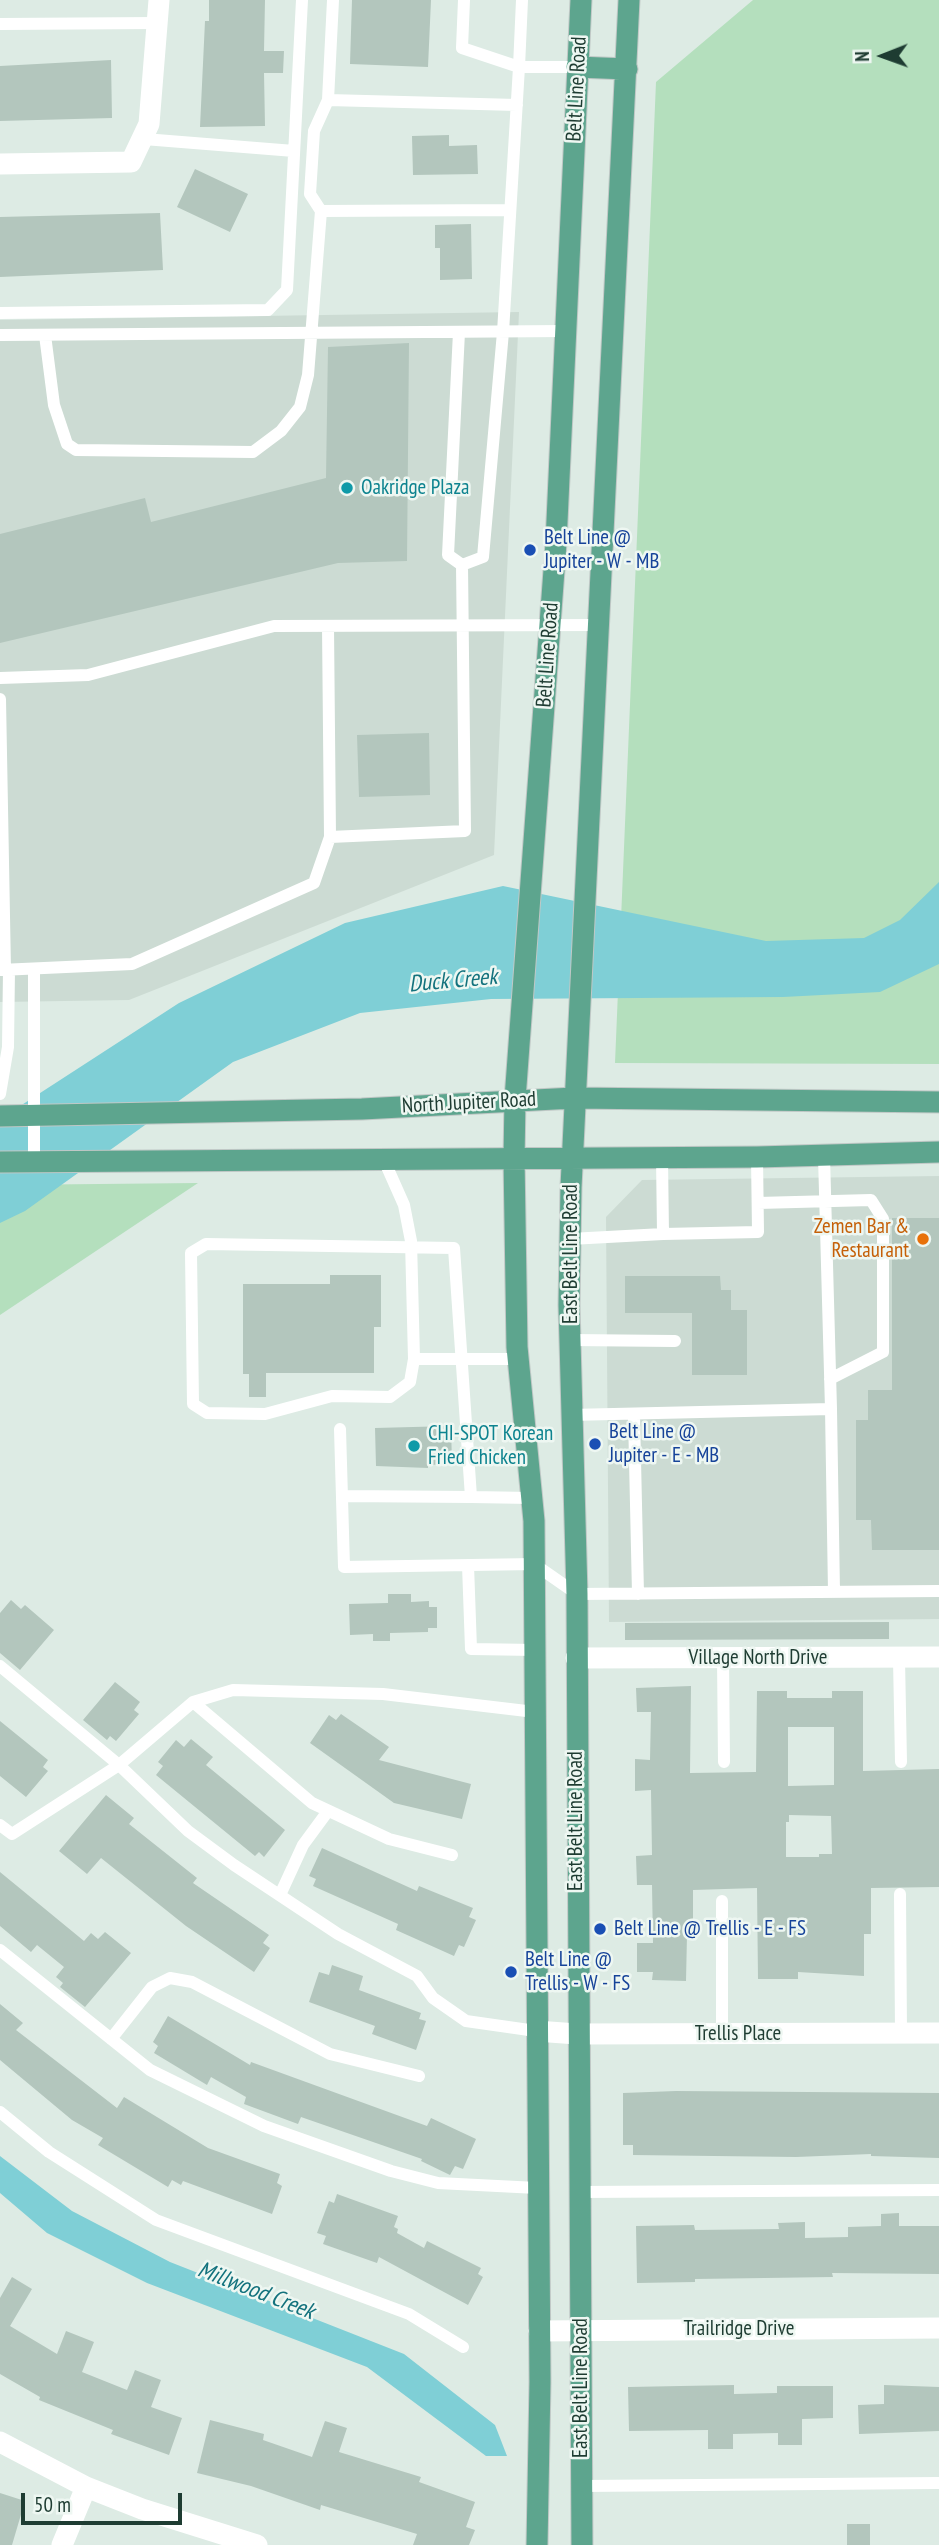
<!DOCTYPE html>
<style>
body{margin:0}
#map{position:relative;width:939px;height:2545px;overflow:hidden;background:#ddebe4;font-family:"PT Sans Narrow",sans-serif}
canvas{display:block}
.north{position:absolute;left:848px;top:21px;width:70px;height:70px;-webkit-text-stroke:5px #eef7f2;paint-order:stroke;rotate:269deg;font-size:19px;font-weight:700;line-height:28px;text-align:center;color:#1e3c32}
.north::after{content:'';display:block;margin:auto;width:24px;height:32px;background:#1e3c32;clip-path:polygon(50% 0,100% 100%,50% 72%,0 100%)}
.scale{position:absolute;left:21px;top:2493px;width:161px;height:32px;box-sizing:border-box;border:4px solid #1e3c32;border-top:0;padding-left:9px;font-size:21px;line-height:24px;white-space:nowrap;color:#1e3c32;-webkit-text-stroke:5px #eef7f2;paint-order:stroke}
</style>
<div id="map">
<canvas width="939" height="2545"></canvas>
<div class="north">N</div>
<div class="scale">50 m</div>
</div>
<script>
const ctx = document.querySelector('canvas').getContext('2d');
ctx.lineJoin = 'round';
function paint(path, color) { ctx.fillStyle = color; ctx.fill(path, 'evenodd'); }
const shape = rows => new Path2D(rows.map(r => 'M' + r).join(''));
function stroke(path, color, width, dash) { ctx.strokeStyle = color; ctx.lineWidth = width; ctx.lineCap = dash ? 'butt' : 'round'; ctx.setLineDash(dash || []); ctx.stroke(path); }
function write(font, color, halo, rows, align = 'center') {
  ctx.font = font + ' "PT Sans Narrow",sans-serif'; ctx.lineWidth = 5; ctx.setLineDash([]); ctx.textBaseline = 'middle'; ctx.strokeStyle = halo; ctx.fillStyle = color; for (const [text, x, y, turn = 0] of rows) {
    ctx.save(); ctx.translate(x, y); ctx.rotate((+turn || 0) * Math.PI / 180); ctx.textAlign = isNaN(turn) ? turn : align; if (halo) ctx.strokeText(text, 0, 0); ctx.fillText(text, 0, 0); ctx.restore();
  }
}
paint(shape([
 [519,312,494,855,129,1000,0,1002,0,320],
 [939,1176,939,1619,609,1622,606,1217,642,1180]
]), '#ccdbd3');
paint(shape([
 [753,0,939,0,939,1064,615,1063,656,82],
 [198,1183,0,1315,0,1185]
]), '#b4dfbd');
paint(shape([
 [939,882,939,964,880,992,783,997,491,999,360,1013,233,1062,25,1211,0,1223,0,1119,179,1003,345,923,503,886,766,941,864,938,900,920],
 [0,2156,72,2211,170,2262,404,2354,495,2425,507,2456,486,2456,367,2367,147,2283,47,2233,0,2193]
]), '#7fcfd6');
paint(shape([
 [209,0,265,0,264,51,284,51,283,73,264,73,265,126,200,127,205,21,209,21],
 [352,0,431,0,428,67,350,64],
 [111,60,112,118,0,121,0,66],
 [449,135,449,146,477,145,478,174,413,175,412,136],
 [195,169,248,194,230,232,177,207],
 [160,213,163,270,0,277,0,217],
 [471,224,472,279,440,280,440,248,435,248,435,225],
 [409,343,407,561,338,563,0,643,0,534,145,498,151,522,326,478,328,347],
 [429,733,430,795,359,797,357,735],
 [892,1218,939,1218,939,1550,872,1550,871,1520,856,1520,856,1420,868,1420,868,1390,892,1390],
 [330,1275,381,1275,381,1327,374,1327,374,1373,266,1373,266,1397,249,1397,249,1374,243,1374,243,1284,330,1284],
 [625,1276,720,1276,721,1290,731,1290,731,1310,747,1310,747,1375,692,1375,692,1313,625,1313],
 [451,1426,452,1464,428,1465,428,1468,376,1466,375,1428],
 [388,1594,411,1594,411,1602,429,1601,429,1607,437,1607,437,1628,428,1628,428,1632,390,1633,390,1641,373,1641,373,1634,350,1635,349,1604,388,1603],
 [11,1600,21,1609,25,1605,54,1630,20,1670,0,1653,0,1613],
 [889,1622,889,1639,625,1640,625,1623],
 [115,1682,140,1702,134,1710,139,1714,116,1741,110,1736,107,1740,83,1720],
 [691,1686,690,1773,756,1772,757,1691,787,1691,787,1698,832,1698,832,1691,863,1691,863,1771,939,1769,939,1887,871,1888,871,1934,864,1934,864,1976,798,1972,798,1979,758,1979,757,1888,693,1890,693,1935,687,1935,686,1981,652,1980,653,1972,637,1972,637,1943,653,1943,652,1885,637,1885,636,1856,652,1855,651,1790,635,1791,635,1759,650,1760,651,1712,637,1712,636,1688],
 [788,1727,834,1727,834,1785,788,1786],
 [789,1815,831,1816,832,1854,819,1854,819,1857,786,1857,786,1822,789,1822],
 [341,1714,389,1747,379,1760,471,1784,462,1819,394,1803,310,1743,329,1715,336,1720],
 [0,1721,48,1760,43,1767,48,1771,26,1797,0,1776],
 [191,1739,213,1757,206,1765,285,1830,264,1857,259,1852,255,1856,156,1775,163,1766,158,1762,176,1740,184,1747],
 [106,1795,134,1818,129,1824,197,1878,193,1883,269,1935,263,1943,270,1948,254,1972,186,1926,101,1858,87,1874,59,1851],
 [322,1848,417,1891,419,1886,473,1908,469,1917,476,1920,464,1947,459,1945,454,1956,396,1930,398,1924,313,1886,316,1879,309,1876],
 [0,1872,84,1941,91,1933,98,1939,105,1932,131,1953,85,2007,60,1987,63,1983,56,1977,64,1967,37,1945,31,1952,0,1926],
 [332,1965,363,1976,359,1990,421,2013,419,2019,426,2021,416,2050,372,2034,375,2026,309,2002,319,1972,329,1975],
 [0,2004,23,2023,16,2030,117,2108,124,2097,208,2148,280,2174,277,2183,282,2186,272,2214,183,2181,181,2185,172,2180,168,2187,98,2145,103,2138,72,2120,0,2060],
 [168,2016,250,2065,251,2062,427,2126,431,2118,476,2139,463,2169,455,2166,450,2175,421,2161,422,2159,301,2117,298,2124,244,2104,246,2097,211,2077,207,2085,154,2053,158,2046,153,2042],
 [676,2091,939,2093,939,2158,871,2156,871,2154,796,2157,633,2155,633,2145,623,2145,623,2093],
 [337,2194,398,2216,394,2227,398,2229,397,2233,424,2248,427,2241,481,2268,478,2274,483,2277,468,2305,379,2257,377,2263,323,2244,326,2236,317,2233,329,2201,334,2203],
 [899,2213,899,2226,939,2226,939,2274,832,2273,833,2277,695,2279,695,2282,637,2283,636,2226,694,2225,695,2230,779,2229,778,2223,805,2222,805,2238,848,2237,848,2227,881,2226,881,2214],
 [12,2277,32,2289,10,2326,57,2354,66,2331,94,2342,82,2372,127,2390,135,2370,161,2380,151,2407,182,2418,169,2455,111,2434,113,2430,39,2400,40,2397,0,2374,0,2298],
 [734,2385,734,2394,777,2393,777,2386,833,2386,833,2418,802,2419,802,2445,778,2445,778,2433,733,2434,733,2449,708,2449,708,2430,629,2431,628,2387],
 [884,2385,939,2387,939,2431,859,2434,858,2405,884,2404],
 [210,2420,264,2434,263,2440,312,2457,325,2421,347,2428,339,2452,421,2477,419,2482,475,2502,466,2527,475,2530,469,2545,413,2545,417,2534,321,2505,320,2510,251,2486,197,2473],
 [0,2493,25,2501,12,2545,0,2545],
 [847,2524,870,2524,870,2545,847,2545]
]), '#b3c6bd');
const primary = shape([
 [577,67,627,69],
 [0,1116,362,1109,574,1098,939,1102],
 [0,1162,757,1157,939,1152],
 [537,2545,540,2382,534,1521,517,1347,514,1159,515,1099,556,543,581,0],
 [582,2545,577,1594,569,1305,571,1187,629,0]
]);
stroke(primary, '#c0c8c6', 23);
stroke(shape([
 [522,0,519,67,577,67],
 [0,24,157,23],
 [328,100,517,105],
 [144,139,294,151],
 [321,211,510,210],
 [0,313,268,310,287,290,302,0],
 [459,332,448,555,462,565],
 [0,335,566,331],
 [45,335,54,405,67,444,76,450,253,452,281,431,300,407,308,375,321,211,310,194,314,131,328,100,333,0],
 [328,626,330,837],
 [0,678,88,675,274,626,597,625],
 [0,699,5,970],
 [0,970,132,964,314,883,330,837,465,831,462,565,483,557,503,332,519,67,462,48,464,0],
 [0,1094,8,1047,9,970],
 [384,1160,404,1205,411,1241,414,1359,518,1359],
 [34,1162,34,969],
 [758,1203,871,1200,883,1219,883,1352,830,1379],
 [663,1234,758,1232,757,1157],
 [570,1239,663,1234,662,1157],
 [570,1340,675,1341],
 [831,1409,834,1592],
 [570,1415,831,1409,824,1156],
 [634,1415,638,1594],
 [340,1429,344,1567,534,1564,577,1594,939,1591],
 [342,1496,471,1497,454,1248,206,1244,191,1253,193,1404,207,1413,265,1414,332,1396,390,1397,410,1382,414,1359],
 [471,1497,531,1498],
 [468,1565,471,1649,535,1650],
 [723,1658,724,1762],
 [899,1659,901,1762],
 [0,1666,119,1765,188,1831,234,1865,338,1934,417,1976,433,1998,466,2021,536,2031],
 [193,1702,312,1803,389,1839,452,1855],
 [0,1825,12,1834,119,1765,193,1702,233,1690,383,1694,535,1712],
 [900,1894,901,2033],
 [280,1895,303,1845,328,1811],
 [0,1950,150,2070,264,2126,391,2171,438,2183,537,2188],
 [722,2034,722,1901],
 [111,2039,152,1987,170,1978,192,1982,330,2054,419,2076],
 [0,2112,49,2152,156,2220,409,2314,463,2347],
 [579,2192,939,2190],
 [582,2486,939,2483]
]), '#fff', 12);
stroke(shape([
 [0,164,131,162,149,124,159,0],
 [576,1658,939,1657],
 [536,2031,577,2034,939,2033],
 [539,2331,939,2328],
 [0,2442,86,2487,142,2509,257,2545],
 [62,2545,86,2487]
]), '#fff', 21);
stroke(primary, '#5da58e', 21);
for (const [x, y, r, color] of [
 [347,488,7,"#0f9aa8"],
 [530,550,7,"#1a4fb4"],
 [923,1239,7,"#e8710a"],
 [595,1444,7,"#1a4fb4"],
 [414,1446,7,"#0f9aa8"],
 [600,1929,7,"#1a4fb4"],
 [511,1972,7,"#1a4fb4"]
]) { const dot = new Path2D(); dot.arc(x, y, r, 0, 2 * Math.PI); ctx.fillStyle = color; ctx.fill(dot); stroke(dot, '#eef7f2', 2.5); }
write('21px', '#1e3c32', '#eef7f2', [
 ["Belt Line Road",577,89,-87],
 ["Belt Line Road",548,655,-86],
 ["North Jupiter Road",469,1103,-3],
 ["East Belt Line Road",571,1254,-90],
 ["Village North Drive",758,1658],
 ["East Belt Line Road",576,1821,-90],
 ["Trellis Place",738,2034],
 ["Trailridge Drive",739,2329],
 ["East Belt Line Road",581,2388,-90]
]);
write('21px', '#0d838f', '#eef7f2', [
 ["Oakridge Plaza",361,488],
 ["CHI-SPOT Korean",428,1434],
 ["Fried Chicken",428,1458]
], 'left');
write('21px', '#164399', '#eef7f2', [
 ["Belt Line @",544,538],
 ["Jupiter - W - MB",544,562],
 ["Belt Line @",609,1432],
 ["Jupiter - E - MB",609,1456],
 ["Belt Line @ Trellis - E - FS",614,1929],
 ["Belt Line @",525,1960],
 ["Trellis - W - FS",525,1984]
], 'left');
write('21px', '#c56008', '#eef7f2', [
 ["Zemen Bar &",909,1227],
 ["Restaurant",909,1251]
], 'right');
write('italic 23px', '#13727d', '#eef7f2', [
 ["Duck Creek",453,981,-5],
 ["Millwood Creek",256,2291,21]
]);
</script>
